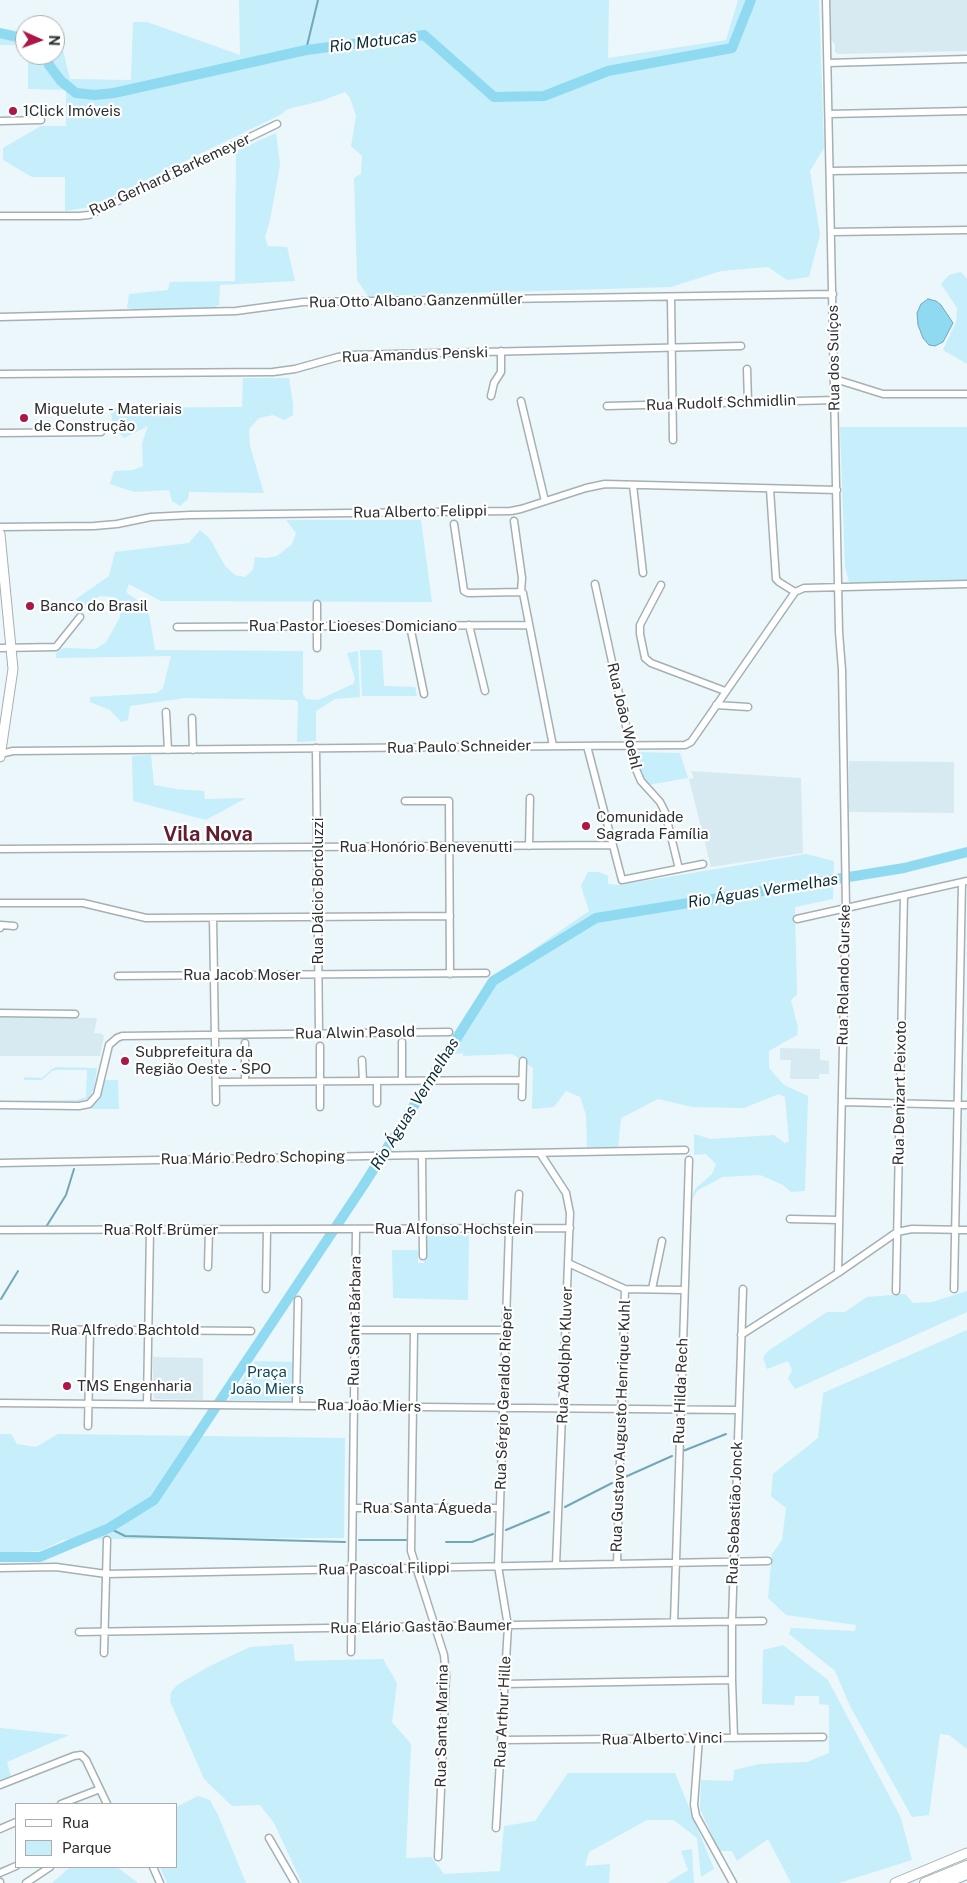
<!DOCTYPE html>
<meta charset="utf-8">
<style>
body{margin:0}
#map{position:relative;width:967px;height:1883px;overflow:hidden;background:#ebf7fa;font-family:"Public Sans",sans-serif}
canvas{display:block}
.legend{position:absolute;left:15px;top:1803px;width:162px;height:65px;box-sizing:border-box;background:#fff;border:1px solid #abacad;margin:0;padding:6px 9px;list-style:none;font-size:15px;color:#2c3031}
.legend li{display:flex;align-items:center;gap:10px;height:25px}
.legend b{width:25px;border:1px solid #abacad}
.north{position:absolute;left:15px;top:15px;width:50px;height:50px;box-sizing:border-box;background:#fff;border:1px solid #abacad;border-radius:50%;rotate:92deg;font-size:14px;font-weight:700;line-height:20px;text-align:center;color:#2c3031}
.north::after{content:'';display:block;margin:auto;width:18px;height:22px;background:#ab1848;clip-path:polygon(50% 0,100% 100%,50% 72%,0 100%)}
</style>
<div id="map">
<canvas width="967" height="1883"></canvas>
<ul class="legend">
<li><b style="height:6px;background:#fff"></b>Rua</li>
<li><b style="height:14px;background:#c6eefb"></b>Parque</li>
</ul>
<div class="north">N</div>
</div>
<script>
const ctx = document.querySelector('canvas').getContext('2d');
ctx.lineJoin = 'round';
function paint(path, color) { ctx.fillStyle = color; ctx.fill(path, 'evenodd'); }
const shape = rows => new Path2D(rows.map(r => 'M' + r).join(''));
function stroke(path, color, width, dash) { ctx.strokeStyle = color; ctx.lineWidth = width; ctx.lineCap = dash ? 'butt' : 'round'; ctx.setLineDash(dash || []); ctx.stroke(path); }
function write(font, color, halo, rows, align = 'center') {
  ctx.font = font + ' "Public Sans",sans-serif'; ctx.lineWidth = 4.5; ctx.setLineDash([]); ctx.textBaseline = 'middle'; ctx.strokeStyle = halo; ctx.fillStyle = color; for (const [text, x, y, turn = 0] of rows) {
    ctx.save(); ctx.translate(x, y); ctx.rotate((+turn || 0) * Math.PI / 180); ctx.textAlign = isNaN(turn) ? turn : align; if (halo) ctx.strokeText(text, 0, 0); ctx.fillText(text, 0, 0); ctx.restore();
  }
}
paint(shape([
 [830,0,967,0,967,51,838,54,835,52,835,45,831,39],
 [849,761,954,762,954,813,849,812],
 [691,771,801,778,803,853,711,867,689,779,694,778],
 [0,1016,97,1018,94,1033,102,1034,104,1036,100,1056,0,1056],
 [780,1048,820,1049,820,1060,829,1061,829,1074,819,1074,819,1079,790,1079,791,1060,780,1060],
 [153,1357,203,1358,203,1400,155,1399,153,1394]
]), '#d7eaf1');
paint(shape([
 [239,0,609,0,608,58,726,40,738,0,819,0,824,148,810,171,820,235,809,277,787,280,768,267,721,271,671,287,368,296,357,280,354,178,361,174,362,156,351,146,356,116,350,98,345,92,321,101,288,109,280,115,90,207,65,211,65,177,32,177,3,160,3,148,41,126,66,126,66,90,28,89,28,55,55,55,55,37,60,38,70,79,131,80,133,22,147,22,240,55],
 [0,28,25,32,25,45,0,45],
 [276,133,280,165,270,220,265,237,268,246,287,247,295,281,220,285,219,305,214,308,137,310,127,308,129,294,168,290,170,282,235,281,236,151],
 [961,272,967,279,967,364,943,350,956,322,957,308,941,284,949,275],
 [243,378,289,378,293,404,293,415,284,420,273,415,259,418,249,429,250,446,264,493,189,492,188,499,180,506,172,501,169,490,134,492,110,484,114,471,133,470,143,466,142,443,148,426,124,438,113,426,110,408,242,407],
 [840,427,967,427,967,581,856,584,849,582,845,567],
 [286,520,421,520,432,602,161,601,129,584,126,592,148,608,155,650,303,651,303,694,306,699,318,700,353,684,355,679,347,653,358,651,360,697,335,699,316,711,316,741,297,742,298,702,294,700,185,698,130,706,128,720,121,722,110,710,90,702,90,697,157,693,163,688,171,656,56,658,56,653,63,648,96,649,106,642,120,617,120,606,114,597,100,596,89,602,78,613,76,599,109,576,115,552,189,543,200,530,210,539,225,566,235,575,245,577,253,570,255,557,266,558,277,556,292,544,296,533],
 [360,650,382,650,384,686,415,687,417,696,362,696],
 [635,752,680,753,688,778,648,785,640,776],
 [151,755,154,785,176,789,204,791,205,799,246,798,206,820,133,801,132,756],
 [806,854,834,861,833,899,795,907,797,995,791,1000,798,1028,797,1035,769,1051,769,1068,784,1085,808,1096,805,1191,791,1192,783,1185,760,1175,723,1177,698,1190,691,1200,695,1189,712,1174,716,1164,706,1154,694,1155,694,1134,711,1139,774,1135,785,1143,789,1141,785,1097,779,1094,744,1108,692,1107,658,1099,621,1118,618,1148,590,1149,587,1147,586,1115,580,1097,566,1091,554,1107,532,1109,533,1068,512,1054,463,1056,463,1053,442,1056,496,975,589,911,581,886,588,872,599,872,608,876,608,884,620,885],
 [56,1067,97,1068,94,1089,89,1098,81,1101,0,1101,77,1100,86,1097,87,1070,57,1070,52,1071,42,1080,24,1080,24,1077,42,1078,52,1069],
 [104,1080,118,1080,119,1109,89,1109,98,1101],
 [426,1235,469,1235,468,1300,393,1298,392,1250,418,1250,418,1263,424,1263],
 [967,1291,967,1312,795,1389,788,1379,792,1370,788,1361,767,1369,763,1358,768,1351,827,1312,845,1312,867,1297,905,1294,913,1303,932,1302],
 [967,1330,967,1749,949,1735,940,1734,929,1815,912,1817,850,1706,835,1671,789,1634,791,1628,855,1631,856,1625,786,1615,768,1598,772,1554,782,1540,786,1508,771,1496,773,1474,818,1438,823,1393],
 [255,1361,293,1362,293,1401,229,1400],
 [0,1434,11,1434,17,1444,36,1447,58,1434,345,1438,344,1538,113,1539,63,1540,40,1551,0,1553],
 [293,1644,295,1661,383,1659,397,1683,392,1722,411,1744,406,1858,431,1857,444,1874,500,1871,504,1826,535,1821,568,1773,675,1773,714,1869,701,1877,697,1838,674,1820,647,1820,589,1852,585,1866,610,1864,609,1883,302,1883,274,1823,260,1805,232,1806,204,1779,170,1701,171,1692,177,1685,208,1667,235,1654,250,1647],
 [783,1645,828,1680,901,1818,912,1860,839,1883,791,1883,768,1839,737,1861,732,1851,719,1851,700,1809,701,1780,733,1781,734,1770,759,1764,807,1762,829,1753,829,1705,819,1704,819,1696,795,1696,794,1705,762,1704,763,1650],
 [0,1728,69,1735,7,1762,11,1777,0,1782],
 [198,1796,210,1800,218,1815,246,1883,167,1883,160,1867,176,1867,176,1807],
 [692,1849,694,1883,667,1883,688,1870,681,1851],
 [70,1867,117,1867,138,1883,52,1883]
]), '#c6eefb');
const water = shape([
 [928,299,936,301,941,305,953,323,943,342,935,346,929,345,923,338,918,325,917,313,921,304,928,299]
]);
paint(water, '#90daf1');
stroke(water, '#72a7b7', 1);
stroke(shape([
 [306,50,318,0],
 [46,1227,66,1195,74,1169],
 [1,1299,18,1271],
 [683,1451,726,1434],
 [625,1477,672,1456],
 [565,1507,612,1483],
 [109,1528,125,1536,345,1542],
 [506,1530,549,1512],
 [359,1540,406,1540],
 [446,1542,472,1542,493,1534]
]), '#72a7b7', 2);
stroke(shape([
 [0,33,25,39],
 [46,55,49,65,61,81,76,93,95,95,114,93,306,50,424,35,494,97,544,96,608,71,732,48,751,0],
 [0,1557,40,1557,109,1528,154,1500,363,1186,493,981,596,918,904,868,967,852]
]), '#90daf1', 10);
const minor = shape([
 [826,0,839,632,842,670,846,909,838,1273],
 [828,63,967,59],
 [829,114,967,111],
 [0,121,41,120],
 [830,171,967,169],
 [0,216,79,216,89,215,277,124],
 [832,232,967,230],
 [671,298,673,440],
 [0,317,236,311,303,302,833,294],
 [747,369,748,402],
 [0,374,273,372,295,369,338,357,351,355,741,346],
 [835,379,883,394,967,394],
 [491,396,494,383,501,372,501,351],
 [521,401,545,501],
 [607,406,835,400],
 [0,433,101,432],
 [633,485,643,573],
 [770,489,776,579,779,582,795,592],
 [514,521,522,578,521,592,523,593,553,746],
 [454,524,464,591,468,593,521,592],
 [0,527,94,526,117,524,151,517,190,515,511,511,521,509,586,488,605,484,837,490],
 [595,584,635,767,641,781,660,802,665,812,679,869],
 [661,585,640,625,640,634,645,658,651,663,725,691],
 [469,625,485,691],
 [410,626,424,694],
 [177,627,529,625],
 [0,648,56,647,80,617],
 [317,648,317,604],
 [716,705,748,707],
 [166,712,168,750],
 [192,718,193,750],
 [587,746,622,880,703,864],
 [316,748,319,1033],
 [0,754,13,751,685,745,691,742,795,592,804,588,967,584],
 [405,801,449,801,450,974],
 [529,846,530,798],
 [0,849,613,845],
 [0,903,83,903,146,918,450,916],
 [213,918,216,1102],
 [797,919,967,881],
 [0,928,1,925,14,926],
 [118,976,486,973],
 [0,1013,75,1014],
 [402,1042,402,1081],
 [245,1043,245,1082],
 [320,1046,320,1107],
 [362,1060,363,1081],
 [216,1082,522,1080],
 [522,1097,523,1061],
 [842,1102,967,1105],
 [377,1103,377,1081],
 [0,1105,79,1106,89,1104,97,1095,109,1045,117,1038,122,1036,449,1032],
 [540,1153,566,1193,570,1213,556,1565],
 [422,1155,423,1256],
 [0,1163,685,1150],
 [790,1219,839,1220],
 [517,1229,519,1194],
 [0,1230,570,1228],
 [568,1263,625,1289,684,1290],
 [208,1267,209,1230],
 [266,1289,267,1230],
 [652,1289,662,1241],
 [954,1289,962,882],
 [896,1291,904,895],
 [0,1329,251,1331],
 [355,1330,506,1330],
 [414,1330,411,1551,444,1655,446,1676,438,1857],
 [741,1335,838,1273,897,1232,912,1229,967,1230],
 [0,1403,738,1410],
 [147,1404,150,1230],
 [296,1405,298,1300],
 [88,1426,90,1330],
 [353,1508,500,1508],
 [617,1564,625,1289],
 [0,1568,56,1567,106,1574,768,1561],
 [674,1622,689,1160],
 [79,1632,763,1621],
 [351,1652,356,1230],
 [104,1653,107,1540],
 [505,1684,732,1680],
 [699,1738,694,1805,696,1816,733,1883],
 [734,1738,732,1680,732,1621,743,1289],
 [502,1740,823,1737],
 [0,1785,74,1756,81,1755,86,1760,107,1804],
 [61,1804,100,1789],
 [496,1828,508,1626,498,1566,509,1229],
 [0,1829,16,1822],
 [269,1838,295,1883],
 [153,1867,160,1883],
 [0,1873,16,1866],
 [0,1882,0,1883],
 [26,1883,50,1867]
]);
const major = shape([
 [0,534,13,669,0,757],
 [895,1883,967,1853]
]);
const highway = shape([
 [925,1883,967,1866],
 [944,1883,967,1874]
]);
stroke(minor, '#a5b0b3', 9);
stroke(major, '#a5b0b3', 11);
stroke(highway, '#a5b0b3', 12);
stroke(minor, '#fff', 6);
stroke(major, '#fff', 9);
stroke(highway, '#fff', 10);
for (const [x, y, r, color] of [
 [13,111,5,"#ab1848"],
 [24,418,5,"#ab1848"],
 [30,606,5,"#ab1848"],
 [586,826,5,"#ab1848"],
 [125,1061,5,"#ab1848"],
 [67,1386,5,"#ab1848"]
]) { const dot = new Path2D(); dot.arc(x, y, r, 0, 2 * Math.PI); ctx.fillStyle = color; ctx.fill(dot); stroke(dot, '#fff', 2); }
write('15px', '#2c3031', '#fff', [
 ["1Click Imóveis",23,111],
 ["Miquelute - Materiais",34,409],
 ["de Construção",34,426],
 ["Banco do Brasil",40,606],
 ["Comunidade",596,817],
 ["Sagrada Família",596,834],
 ["Subprefeitura da",135,1052],
 ["Região Oeste - SPO",135,1069],
 ["TMS Engenharia",77,1386]
], 'left');
write('15px', '#2c3031', '#fff', [
 ["Rua Gerhard Barkemeyer",170,175,-25],
 ["Rua Otto Albano Ganzenmüller",416,301,-1],
 ["Rua Amandus Penski",415,355,-2],
 ["Rua dos Suíços",834,358,-91],
 ["Rua Rudolf Schmidlin",721,403,-2],
 ["Rua Alberto Felippi",420,512,-1],
 ["Rua Pastor Lioeses Domiciano",353,626],
 ["Rua João Woehl",624,716,77],
 ["Rua Paulo Schneider",459,747,-1],
 ["Rua Honório Benevenutti",426,847],
 ["Rua Dálcio Bortoluzzi",318,891,-90],
 ["Rua Jacob Moser",242,975],
 ["Rua Rolando Gurske",844,975,-89],
 ["Rua Alwin Pasold",355,1033,-1],
 ["Rua Denizart Peixoto",900,1093,-89],
 ["Rua Mário Pedro Schoping",253,1158,-1],
 ["Rua Alfonso Hochstein",454,1229],
 ["Rua Rolf Brümer",161,1230],
 ["Rua Santa Bárbara",355,1321,-89],
 ["Rua Alfredo Bachtold",125,1330],
 ["Rua Adolpho Kluver",565,1355,-88],
 ["Rua Hilda Rech",681,1391,-88],
 ["Rua Sérgio Geraldo Rieper",504,1398,-88],
 ["Rua João Miers",369,1406,1],
 ["Rua Gustavo Augusto Henrique Kuhl",621,1426,-88],
 ["Rua Santa Águeda",427,1508],
 ["Rua Sebastião Jonck",735,1513,-88],
 ["Rua Pascoal Filippi",384,1569,-1],
 ["Rua Elário Gastão Baumer",421,1627,-1],
 ["Rua Arthur Hille",503,1712,-87],
 ["Rua Santa Marina",442,1726,-89],
 ["Rua Alberto Vinci",662,1739,-1]
]);
write('15px', '#084a5a', '#fff', [
 ["Praça",267,1372],
 ["João Miers",267,1389]
]);
write('italic 16px', '#092e38', '#fff', [
 ["Rio Motucas",373,42,-7],
 ["Rio Águas Vermelhas",763,891,-9],
 ["Rio Águas Vermelhas",415,1104,-58]
]);
write('bold 20px', '#621d2e', '#fff', [
 ["Vila Nova",208,835]
]);
</script>
